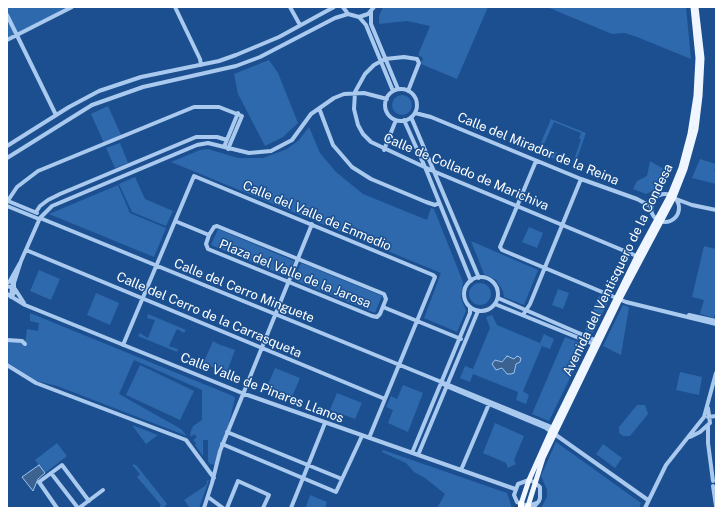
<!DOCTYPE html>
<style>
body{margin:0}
#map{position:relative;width:723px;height:515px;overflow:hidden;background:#1b4f8f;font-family:"Public Sans",sans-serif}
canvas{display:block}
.frame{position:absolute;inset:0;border:8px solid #fff;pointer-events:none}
</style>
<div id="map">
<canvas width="723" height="515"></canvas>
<div class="frame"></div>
</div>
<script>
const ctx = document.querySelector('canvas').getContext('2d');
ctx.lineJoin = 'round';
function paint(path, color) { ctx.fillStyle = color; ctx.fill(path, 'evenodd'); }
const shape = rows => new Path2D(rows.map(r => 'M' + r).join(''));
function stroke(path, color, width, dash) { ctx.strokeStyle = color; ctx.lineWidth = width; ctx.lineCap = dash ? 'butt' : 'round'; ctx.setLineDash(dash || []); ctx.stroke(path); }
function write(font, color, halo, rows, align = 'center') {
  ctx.font = font + ' "Public Sans",sans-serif'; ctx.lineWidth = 3; ctx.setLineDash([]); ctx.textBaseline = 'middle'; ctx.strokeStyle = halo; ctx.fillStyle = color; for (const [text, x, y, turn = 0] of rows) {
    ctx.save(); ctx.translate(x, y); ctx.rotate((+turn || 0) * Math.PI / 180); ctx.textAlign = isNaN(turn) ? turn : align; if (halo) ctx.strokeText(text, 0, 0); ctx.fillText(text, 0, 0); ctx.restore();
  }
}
paint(shape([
 [7,7,72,7,7,40],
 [383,7,488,7,457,79,421,64,423,58,418,55,430,26,407,21,379,24,379,16],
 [547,7,686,7,691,59,637,37,625,33,612,34],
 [269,60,278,73,298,123,283,137,265,146,238,94,234,74],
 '392 105a10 10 0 1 1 20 0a10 10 0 1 1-20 0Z',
 [108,106,122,137,104,143,91,114],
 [551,119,586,133,574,167,572,166,581,139,579,139,581,133,554,122,543,146,557,152,554,159,537,152],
 [309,127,320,153,336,172,363,194,427,220,431,208,434,209,463,282,461,298,466,311,457,332,424,318,441,273,171,162,200,150,208,149,238,158,263,158,287,149,299,140],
 [120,143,128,163,115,168,106,148],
 [700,159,716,164,714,171,716,172,716,184,692,178],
 [650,161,662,168,665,172,659,188,646,194,633,189,637,181,647,176],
 [135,177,145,199,173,211,166,226,132,212,119,184],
 [118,185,130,213,166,228,154,257,49,214],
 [529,227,543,233,537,248,522,242],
 [218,229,294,261,287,277,211,245],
 [471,241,538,270,524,305,504,297,503,291,496,280,484,274],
 [704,246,716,249,716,310,714,318,700,314,704,300,692,297],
 [301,263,382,296,375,313,294,280],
 [39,270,60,279,51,300,30,291],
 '469 294a11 11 0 1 1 22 0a11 11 0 1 1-22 0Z',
 [558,289,569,293,563,309,552,305],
 [96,293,119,303,110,325,87,315],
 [599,296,609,300,593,333,585,330],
 [623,305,629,307,621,355,603,346],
 [30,313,233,396,235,398,229,423,216,465,210,464,208,461,208,440,203,440,203,456,195,445,196,443,193,440,197,437,194,434,191,437,190,434,193,426,202,420,202,390,134,360,119,394,181,429,187,436,57,386,37,381,7,362,7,340,25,344,27,329,38,331,39,323,30,321],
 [148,314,186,330,184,333,177,329,169,346,178,349,177,352,138,336,140,333,148,338,155,320,147,318],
 [492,315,497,325,540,343,544,334,554,339,550,349,542,346,523,391,529,395,526,404,516,400,518,392,473,374,470,382,460,378,465,366,473,369,490,328,486,317],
 [510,357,514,359,515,357,521,358,520,362,516,364,516,368,505,372,503,369,500,370,500,362],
 [565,337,586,345,549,421,532,414],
 [213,341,218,344,235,350,227,372,203,364],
 [140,365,194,391,180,420,126,395],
 [275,368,300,378,292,397,267,387],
 [680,372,702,377,699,395,676,390],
 [403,385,423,393,408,432,388,423,393,410,386,407,391,396,397,399],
 [337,393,362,403,355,419,330,410],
 [637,405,645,405,648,414,630,436,623,436,619,433,619,427],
 [495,423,524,436,514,460,516,464,508,468,506,463,483,453],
 [132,425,158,435,146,444],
 [556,442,641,503,639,508,541,508,547,497,547,490,541,476],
 [57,443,67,456,45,473,35,460],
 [603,444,622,458,615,468,596,454],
 [383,450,507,493,512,508,437,508,445,494,425,478,414,472,406,463,382,452],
 [134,464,137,466,167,504,163,508,158,508,161,505,137,477,140,474,133,466,131,467],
 [209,480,199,508,190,508,184,500,205,486,207,483,206,481],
 [310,495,327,502,325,508,306,507]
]), '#2e69ad');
const water = shape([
 [507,356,514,359,517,356,521,358,520,362,516,364,514,373,511,374,507,374,502,368,496,370,492,364,495,360,502,362,507,356],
 [39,465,45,473,38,479,33,491,22,477,39,465]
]);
paint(water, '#3c6290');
stroke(water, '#9cc4f0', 1);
stroke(shape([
 [175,7,200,59,201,65],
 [290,7,300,25],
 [343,7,348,14,359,17,368,14,374,7],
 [371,11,371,24,398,89],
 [7,15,56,115],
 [359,17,366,25,393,91],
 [7,40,72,7],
 '385 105a16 16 0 1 1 32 0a16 16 0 1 1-32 0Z',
 [408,91,419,63,417,59,404,57,385,59,374,65,365,74,355,92,354,109,358,125,363,134,371,142,433,171,639,257],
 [319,108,333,145,352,167,371,179,426,202,435,205,439,203],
 [415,113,431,117,581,179,637,199,652,207],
 [411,117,479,278],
 [404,120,425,167,471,281],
 [7,146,69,107,99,91,141,77,219,61,236,55,279,37,334,7],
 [224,147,238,113],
 [384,150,396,120],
 [7,158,92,105,143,87,236,66,260,57,335,18,348,14],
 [536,161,500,247,502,250,626,302,716,324],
 '651 208a14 14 0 1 1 28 0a14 14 0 1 1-28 0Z',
 [676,199,692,205,716,210],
 [8,201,37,213],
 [7,202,17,187,38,171,194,107,219,107,242,116,228,149],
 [7,206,39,219],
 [36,212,40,206,48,200,60,194,196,137,217,137,227,140],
 [40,218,554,428],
 [175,221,209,235],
 [217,226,384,294,386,299,380,314,377,317,372,316,208,249,206,244,209,235,214,227,217,226],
 [26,250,385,399],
 '464 294a17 17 0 1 1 34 0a17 17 0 1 1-34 0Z',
 [7,283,10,281,20,263],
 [7,286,15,289,24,303],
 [7,294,25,305,242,393,515,489],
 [11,297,14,293,14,283,21,261,40,218,52,206,197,145,208,143,249,153,271,151,292,140,311,114,334,98,344,94,364,93,387,99],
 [11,297,13,279],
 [498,298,597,341],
 [495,304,596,345],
 [383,307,461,339],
 [523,315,530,304,581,179],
 [689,315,716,321],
 [7,340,22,341,25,344],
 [123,345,194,176,433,275,435,277,369,438],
 [7,365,36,383,186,440,214,478],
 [442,382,446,386,546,428,648,500],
 [708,417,716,416],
 [708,425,708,443,713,481],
 [227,432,342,479],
 [690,437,700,432,710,423,708,408],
 [222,444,336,492,362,436],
 [412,453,470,313,470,307],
 [418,455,478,311],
 [461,470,489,404],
 [51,473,78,508],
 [713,486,716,506],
 [208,497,223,508],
 [57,508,39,482,62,465,89,501],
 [79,508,103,490],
 [204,508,212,483,220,451,312,224],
 [227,508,238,481,269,495,263,508],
 [291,508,325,423],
 [533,508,539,501,540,498,540,487,534,482,529,480,518,484,514,495,517,502,528,506,537,503],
 [645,508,666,465,704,417,716,373]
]), '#a9c9ee', 4);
stroke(shape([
 [521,504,529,480,551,431,637,256,670,195,681,168,690,134,696,96,698,58,693,7],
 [528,506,543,458,622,295,674,197,685,169,696,129,700,96,702,58,696,7]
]), '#f0f6ff', 5);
stroke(shape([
 [521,508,521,504],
 [527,508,528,506]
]), '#fff', 6);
write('13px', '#fff', '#1b4f8f', [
 ["Calle del Mirador de la Reina",538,149,22],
 ["Calle de Collado de Marichiva",466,172,23],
 ["Calle del Valle de Enmedio",317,216,23],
 ["Avenida del Ventisquero de la Condesa",618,270,-64],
 ["Plaza del Valle de la Jarosa",295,274,22],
 ["Calle del Cerro Minguete",244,291,22],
 ["Calle del Cerro de la Carrasqueta",209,315,23],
 ["Calle Valle de Pinares Llanos",262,388,21]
]);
</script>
